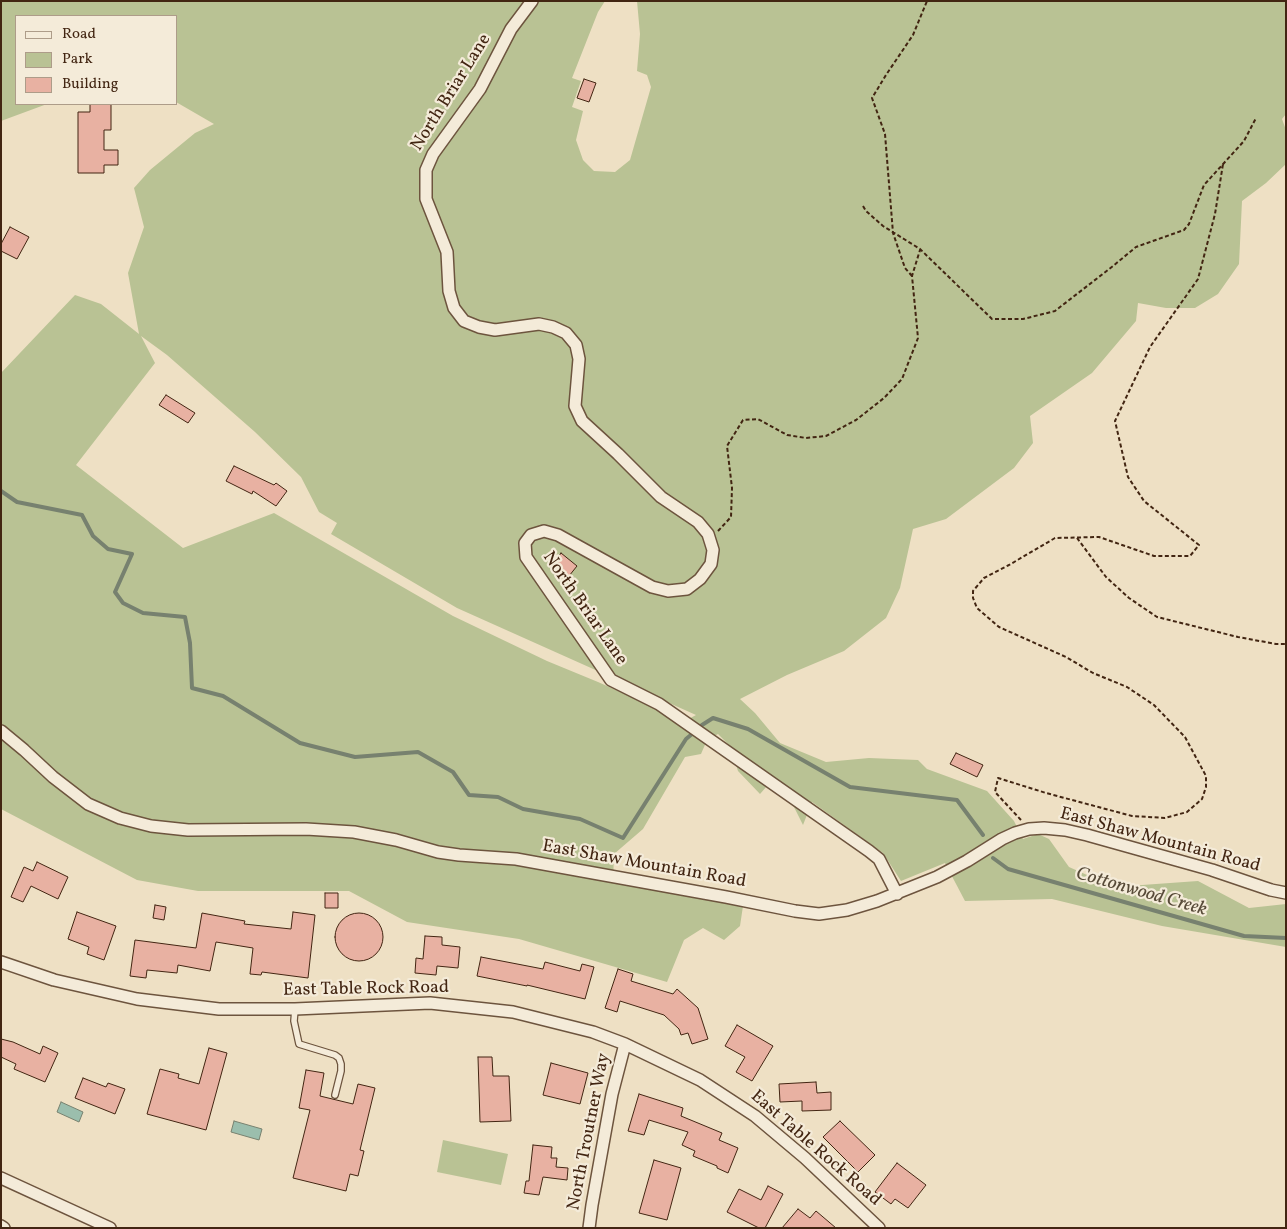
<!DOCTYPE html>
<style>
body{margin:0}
#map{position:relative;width:1287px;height:1229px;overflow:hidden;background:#eee0c4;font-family:Vollkorn,serif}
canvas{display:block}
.frame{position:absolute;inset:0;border:2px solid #422512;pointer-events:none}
.legend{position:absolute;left:15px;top:15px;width:162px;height:90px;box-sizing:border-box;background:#f4ebd9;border:1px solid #ad9c89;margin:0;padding:6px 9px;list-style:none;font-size:15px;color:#422512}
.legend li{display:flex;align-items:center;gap:10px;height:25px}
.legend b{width:25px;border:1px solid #ad9c89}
</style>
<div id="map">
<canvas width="1287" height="1229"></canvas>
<div class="frame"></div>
<ul class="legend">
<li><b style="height:6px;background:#f4ebd9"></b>Road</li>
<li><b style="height:14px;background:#b9c294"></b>Park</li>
<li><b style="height:14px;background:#e8b1a2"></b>Building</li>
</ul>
</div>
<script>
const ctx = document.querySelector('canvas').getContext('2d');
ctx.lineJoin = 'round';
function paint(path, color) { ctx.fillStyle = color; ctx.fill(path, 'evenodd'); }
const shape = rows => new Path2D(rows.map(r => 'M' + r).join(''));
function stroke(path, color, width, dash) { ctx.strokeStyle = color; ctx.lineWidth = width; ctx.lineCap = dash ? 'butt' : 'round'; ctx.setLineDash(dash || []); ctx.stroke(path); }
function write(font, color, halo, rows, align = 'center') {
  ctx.font = font + ' Vollkorn,serif'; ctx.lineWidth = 4.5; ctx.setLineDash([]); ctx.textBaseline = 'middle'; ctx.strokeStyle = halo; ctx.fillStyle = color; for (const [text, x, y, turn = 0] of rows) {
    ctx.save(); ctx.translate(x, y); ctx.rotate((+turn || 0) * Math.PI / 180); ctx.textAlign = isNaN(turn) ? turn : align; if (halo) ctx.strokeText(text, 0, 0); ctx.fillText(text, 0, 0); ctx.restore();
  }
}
paint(shape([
 [1,1,605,1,598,12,572,78,581,81,572,107,583,111,576,140,583,160,594,171,615,172,630,160,651,87,647,75,637,71,640,34,637,1,1286,1,1286,114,1282,119,1286,130,1286,164,1266,183,1242,201,1239,264,1218,294,1195,308,1166,308,1138,303,1136,321,1092,373,1030,416,1033,443,1014,468,946,519,913,529,900,588,886,618,844,651,787,675,740,699,755,713,780,743,826,762,869,758,918,760,927,769,987,791,1014,821,1023,839,1038,834,1049,839,1069,867,1114,887,1198,881,1249,908,1286,904,1286,947,1162,926,1052,899,965,901,945,863,901,881,883,853,812,802,803,825,782,783,774,778,760,794,738,771,730,746,718,734,707,740,701,754,685,757,643,829,614,854,613,882,743,906,740,926,724,940,703,928,684,940,667,982,519,939,407,922,349,891,198,891,137,880,1,809,1,373,75,295,101,304,139,334,128,273,144,227,134,188,150,170,195,133,214,124,176,102,176,16,16,16,16,104,47,104,1,121],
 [141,336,167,355,255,432,301,477,319,512,337,523,331,534,457,608,696,715,685,721,598,682,547,661,453,616,274,513,183,548,76,465,155,363],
 [443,1140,508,1154,501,1185,437,1172]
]), '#b9c294');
const water = shape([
 [61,1102,83,1112,79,1122,57,1112,61,1102],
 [234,1121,262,1129,259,1140,231,1132,234,1121]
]);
paint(water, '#9bbead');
stroke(water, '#77816f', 1);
stroke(shape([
 [1,491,17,502,82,515,93,536,108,549,132,554,115,592,123,603,143,613,185,617,190,643,192,688,223,696,300,743,355,757,418,752,453,772,469,795,498,797,523,809,580,819,623,838,686,739,692,734],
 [702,725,713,718,748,729,850,787,957,800,983,835],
 [993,858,1008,869,1244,936,1286,938]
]), '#77816f', 4);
const building = shape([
 [584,79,596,83,589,102,577,98,584,79],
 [90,104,111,104,111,130,104,130,104,150,118,150,118,165,104,165,104,173,78,173,78,112,90,112,90,104],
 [10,227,29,237,17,259,1,251,1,244,10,227],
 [166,395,195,413,188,423,159,405,166,395],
 [234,466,274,485,276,483,287,491,276,506,253,491,252,494,226,481,234,466],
 [561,553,577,566,569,576,553,564,561,553],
 [956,753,983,765,977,777,950,764,956,753],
 [37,862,68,877,58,899,31,886,23,902,11,897,24,867,33,871,37,862],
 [325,893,338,893,338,908,325,908,325,893],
 [155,905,166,907,164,920,153,918,155,905],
 [77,912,116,926,104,960,87,954,89,947,68,939,77,912],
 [293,912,315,915,308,978,262,972,261,975,250,974,253,948,216,942,210,971,178,965,177,973,147,970,146,978,130,976,135,940,196,948,202,913,245,921,244,924,291,929,293,912],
 '335 937a24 24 0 1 1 48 0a24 24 0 1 1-48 0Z',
 [425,936,442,937,442,945,460,947,458,968,437,966,436,975,415,973,416,958,423,959,425,936],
 [481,957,543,969,545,962,580,971,582,964,594,967,585,999,527,985,527,986,477,976,481,957],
 [618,969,633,974,631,981,673,994,677,989,698,1008,708,1039,692,1044,688,1033,681,1035,679,1029,664,1015,620,1001,617,1012,605,1008,618,969],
 [737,1025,773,1046,752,1081,736,1072,745,1057,725,1046,737,1025],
 [1,1039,13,1042,40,1054,43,1046,58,1053,45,1082,14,1069,16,1064,1,1057,1,1039],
 [209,1048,227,1053,206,1130,147,1114,160,1069,179,1074,178,1078,199,1084,209,1048],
 [478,1057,492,1057,493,1076,509,1076,511,1121,480,1122,478,1057],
 [551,1063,588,1073,580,1104,543,1095,551,1063],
 [306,1070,324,1073,320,1096,353,1104,358,1084,375,1088,360,1150,364,1151,358,1176,350,1174,346,1191,293,1178,310,1110,299,1108,306,1070],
 [83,1078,106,1087,108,1083,125,1089,115,1114,75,1098,83,1078],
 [816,1082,817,1093,831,1092,831,1110,802,1111,802,1101,780,1102,779,1084,816,1082],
 [639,1094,683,1108,681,1116,722,1133,719,1140,738,1148,728,1173,717,1168,717,1166,693,1156,695,1151,682,1145,688,1132,649,1120,644,1135,628,1131,639,1094],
 [840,1121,875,1155,858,1172,823,1137,840,1121],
 [533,1145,552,1147,551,1158,557,1158,556,1167,568,1168,567,1180,543,1177,539,1195,524,1193,526,1181,529,1181,533,1145],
 [654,1160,681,1168,667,1220,639,1213,654,1160],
 [897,1163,926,1185,908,1208,895,1199,891,1204,875,1192,897,1163],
 [768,1186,783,1194,765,1228,759,1228,727,1212,739,1189,761,1200,768,1186],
 [798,1209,810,1218,816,1211,836,1228,782,1228,798,1209]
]);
paint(building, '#e8b1a2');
stroke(building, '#422512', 1);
const service = shape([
 [295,1009,294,1021,299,1044,335,1055,339,1058,341,1064,341,1071,335,1095]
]);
const minor = shape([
 [532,1,511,29,480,89,433,154,426,170,426,199,447,252,449,291,454,308,464,321,479,327,495,330,539,324,553,327,566,333,576,345,579,359,575,406,582,421,618,454,661,497,698,522,708,534,713,550,711,564,700,579,687,589,668,591,652,587,558,535,544,531,531,535,525,543,526,557,611,680,659,704,869,851,879,859,897,894],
 [1,731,24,750,53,777,88,804,120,818,151,826,188,830,306,829,354,832,396,840,438,852,459,855,516,859,726,897,795,911,819,914,847,910,877,901,937,877,967,861,1002,839,1015,833,1029,829,1044,828,1065,830,1087,835,1212,870,1271,890,1286,893],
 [1,962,54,980,137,999,219,1009,295,1009,430,1003,513,1012,593,1032,625,1044,700,1080,755,1116,805,1158,879,1228],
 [1,1178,110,1228],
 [1,1226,4,1228],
 [589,1228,592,1205,612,1094,625,1044]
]);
stroke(service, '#6d543e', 8);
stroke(minor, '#6d543e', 14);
stroke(shape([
 [863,206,866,211,883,226,920,249,992,319,1023,319,1055,311,1113,266,1136,247,1184,230,1189,224,1204,185,1244,141,1256,118],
 [912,276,905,268,893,233,885,134,872,98,886,75,913,35,927,1],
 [718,531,731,517,732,488,727,446,743,420,758,419,787,435,806,438,826,436,856,420,884,398,902,379,918,338,912,276,920,250],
 [1077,538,1106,577,1129,598,1157,617,1238,637,1276,644,1286,644],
 [1021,820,995,792,998,778,1046,793,1132,816,1165,818,1187,812,1202,799,1206,787,1206,776,1185,737,1154,705,1127,687,1093,673,1066,657,999,627,977,608,973,598,973,591,984,578,1009,565,1055,538,1099,537,1154,556,1190,556,1199,545,1144,501,1128,477,1115,421,1150,347,1198,279,1215,214,1223,164]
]), '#422512', 2, [4, 2.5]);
stroke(service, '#f4ebd9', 5.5);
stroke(minor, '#f4ebd9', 11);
write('18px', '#422512', '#f4ebd9', [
 ["North Briar Lane",452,93,-58],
 ["North Briar Lane",584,609,55],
 ["East Shaw Mountain Road",1160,841,15],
 ["East Shaw Mountain Road",644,865,10],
 ["East Table Rock Road",366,990,-1],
 ["North Troutner Way",590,1132,-79],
 ["East Table Rock Road",815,1149,41]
]);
write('italic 19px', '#584b39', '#f4ebd9', [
 ["Cottonwood Creek",1141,893,16]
]);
</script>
